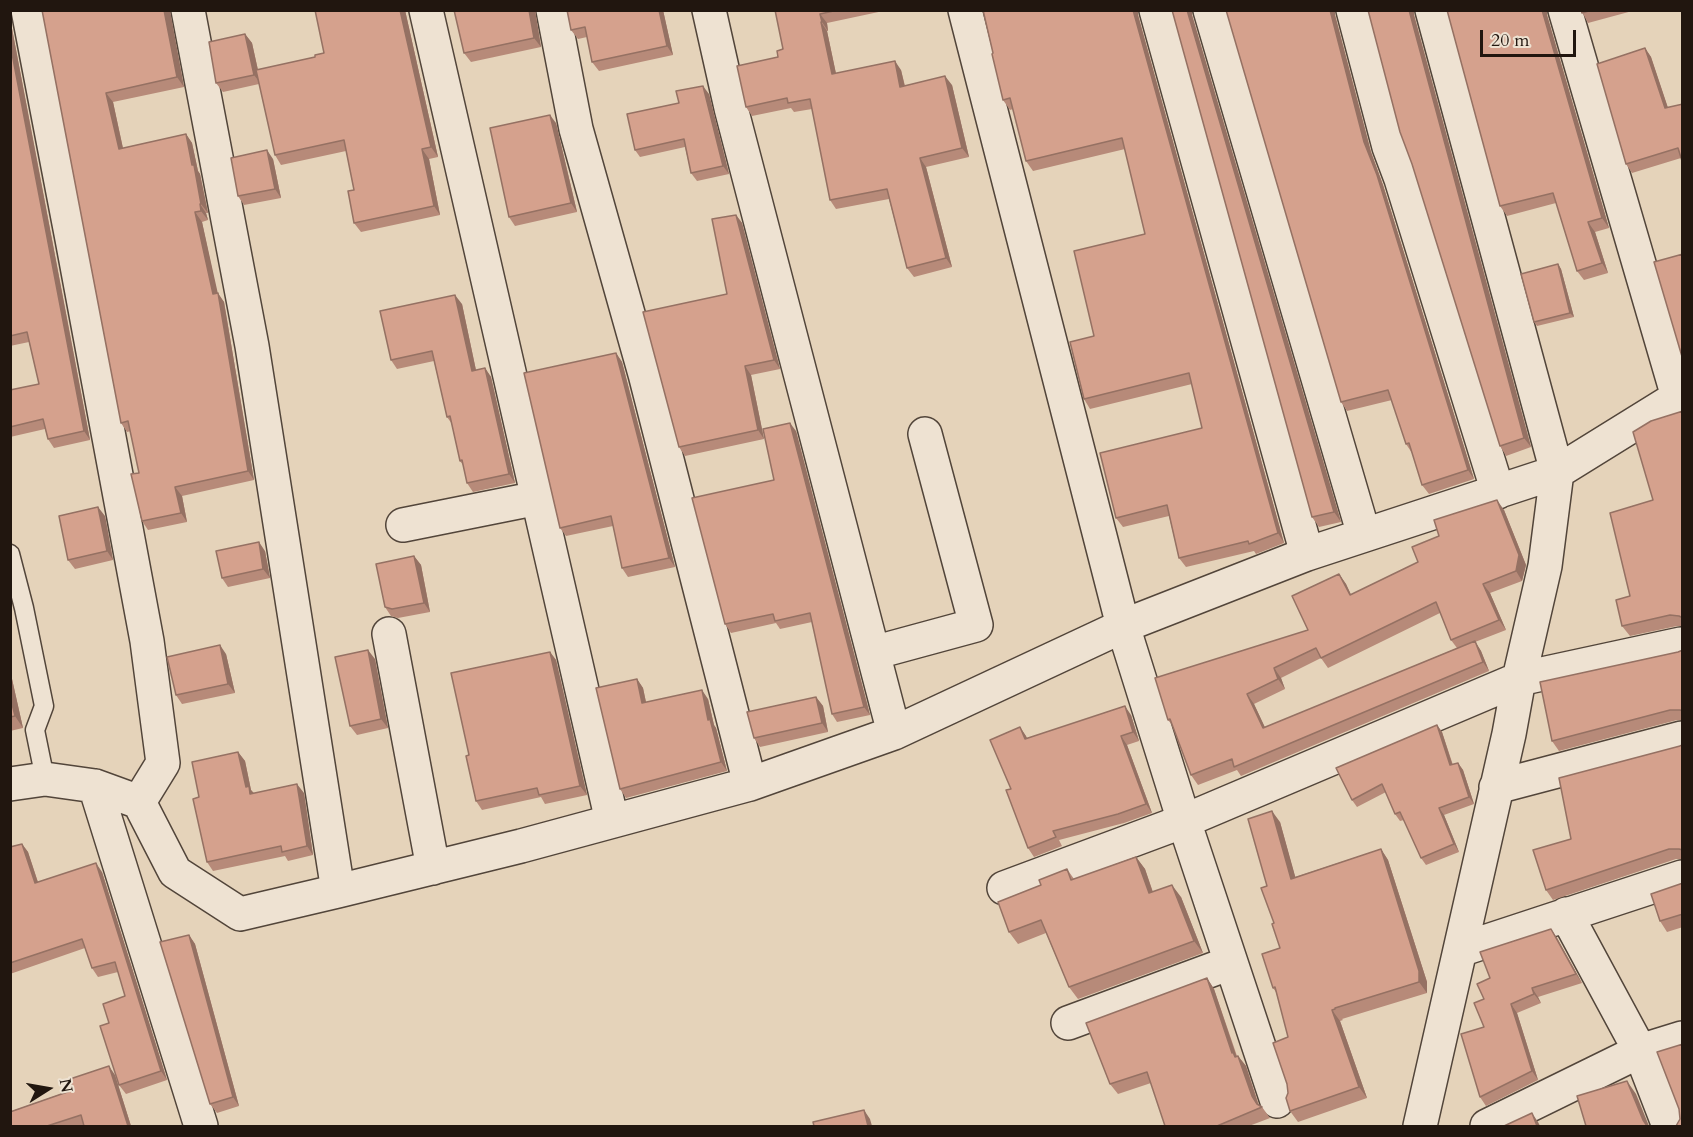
<!DOCTYPE html>
<style>
body{margin:0}
#map{position:relative;width:1693px;height:1137px;overflow:hidden;background:#e5d3ba;font-family:Cardo,serif}
canvas{display:block}
.frame{position:absolute;inset:0;border:12px solid #21160f;pointer-events:none}
.north{position:absolute;left:18px;top:1059px;width:60px;height:60px;-webkit-text-stroke:4px #eee2d2;paint-order:stroke;rotate:79deg;font-size:16px;font-weight:700;line-height:24px;text-align:center;color:#21160f}
.north::after{content:'';display:block;margin:auto;width:21px;height:27px;background:#21160f;clip-path:polygon(50% 0,100% 100%,50% 72%,0 100%)}
.scale{position:absolute;left:1480px;top:30px;width:96px;height:27px;box-sizing:border-box;border:3px solid #21160f;border-top:0;padding-left:8px;font-size:18px;line-height:21px;white-space:nowrap;color:#21160f;-webkit-text-stroke:4px #eee2d2;paint-order:stroke}
</style>
<div id="map">
<canvas width="1693" height="1137"></canvas>
<div class="frame"></div>
<div class="north">N</div>
<div class="scale">20 m</div>
</div>
<script>
const ctx = document.querySelector('canvas').getContext('2d');
ctx.lineJoin = 'round';
const shape = rows => new Path2D(rows.map(r => 'M' + r).join(''));
function stroke(path, color, width, dash) { ctx.strokeStyle = color; ctx.lineWidth = width; ctx.lineCap = dash ? 'butt' : 'round'; ctx.setLineDash(dash || []); ctx.stroke(path); }
function paint(path, color) { ctx.fillStyle = color; ctx.fill(path, 'evenodd'); }
const service = shape([
 [10,554,24,608,44,706,35,730,45,779]
]);
const minor = shape([
 [28,10,72,239,147,641,163,763,139,802],
 [188,10,252,346,338,891],
 [426,10,612,821],
 [553,10,576,129,645,374,750,784],
 [709,10,731,108,894,733],
 [965,10,1123,626,1184,821,1277,1101],
 [1156,10,1307,554],
 [1210,10,1364,535],
 [1353,10,1389,147,1401,179,1498,492],
 [1565,10,1678,397],
 [403,525,538,498],
 [389,634,433,868],
 [873,653,976,625,925,434],
 [10,784,45,779,95,786,139,802,175,872,240,914,338,891,521,846,750,784,894,733,1123,626,1307,554,1557,472,1678,397,1682,396],
 [95,786,201,1126],
 [1496,787,1682,738],
 [1004,888,1184,821,1519,679,1681,644],
 [1566,914,1640,1051,1669,1126],
 [1460,950,1682,877],
 [1068,1023,1230,963],
 [1420,1126,1509,734,1519,679,1545,566,1557,472,1432,10],
 [1487,1126,1640,1051,1682,1038]
]);
stroke(service, '#52453a', 21);
stroke(minor, '#52453a', 36);
stroke(service, '#eee2d2', 18);
stroke(minor, '#eee2d2', 33);
paint(shape([
 [42,10,170,14,184,87,113,102,123,148,186,134,192,143,198,171,200,174,208,213,206,213,208,220,202,222,217,293,224,302,254,480,182,496,187,522,148,530,142,521,139,473,131,431,127,432,121,423],
 [405,10,438,157,429,159,440,215,361,232,354,223,354,190,346,151,281,165,275,155,259,84,223,92,216,83,245,34,252,43,258,70,315,57,324,53],
 [454,10,535,10,541,47,471,62,464,53],
 [663,10,673,55,599,71,592,62,587,37,578,39,571,30],
 [775,10,888,10,827,23,828,31,827,31,836,74,901,70,905,86,952,85,969,157,926,167,952,267,914,277,907,268,889,199,836,209,830,200,812,109,794,112,791,108,752,116,746,107,783,49],
 [1172,10,1192,10,1192,15,1341,522,1319,527,1312,517],
 [1368,10,1414,10,1414,15,1531,447,1506,456,1500,446],
 [1447,10,1547,10,1547,15,1609,228,1595,232,1608,273,1584,280,1577,271,1556,203,1507,216,1500,206],
 [1581,10,1636,10,1588,23],
 [1138,15,1284,543,1256,554,1254,551,1186,567,1179,558,1169,516,1123,527,1116,518,1202,428,1192,384,1090,409,1084,399,1094,336,1145,234,1125,149,1033,171,1026,161,1013,109,1010,110,1003,100,993,53],
 [1335,15,1371,152,1383,185,1474,479,1429,494,1422,485,1412,453,1406,444,1392,400,1347,411,1341,402],
 [10,18,90,440,54,448,48,439,45,429,10,437,10,390,39,384,29,342,10,346],
 [1645,48,1651,57,1668,108,1683,104,1683,165,1681,158,1632,173,1626,164],
 [709,94,729,174,697,181,691,173,685,147,640,157,635,150,679,103],
 [556,123,577,212,515,226,509,217],
 [273,159,281,198,244,205,238,196],
 [736,215,742,223,780,369,751,375,764,439,685,456,679,447,727,294],
 [1558,264,1561,269,1574,317,1537,326,1534,322],
 [462,304,476,370,485,368,491,377,515,483,473,492,467,483,463,465,460,461,452,424,447,417,434,361,397,369,391,360],
 [616,353,622,362,675,567,628,577,622,568,613,526,566,536,560,528],
 [1683,411,1683,626,1677,626,1630,636,1622,626,1630,596,1653,500],
 [796,431,870,715,837,722,832,714,812,622,780,629,776,623,731,633,725,624,774,480],
 [1504,510,1526,565,1522,581,1490,593,1506,630,1475,642,1481,651,1489,671,1241,776,1237,770,1198,785,1191,775,1173,726,1168,720,1308,630,1339,574,1346,584,1351,595,1418,562],
 [1440,613,1451,640,1457,648,1265,728,1254,704,1285,689,1281,678,1321,658,1328,668],
 [105,516,113,560,75,569,68,560],
 [265,551,270,578,228,587,222,578],
 [414,556,421,565,430,612,398,618,391,616,385,607],
 [1683,650,1683,720,1677,720,1559,751,1552,741,1678,652],
 [550,652,556,660,587,795,545,804,541,797,482,810,476,801,469,755],
 [226,654,235,693,182,704,176,695],
 [375,659,388,728,357,735,350,726],
 [10,670,23,728,10,731],
 [637,679,643,688,646,702,708,699,714,725,716,728,727,771,626,798,620,789],
 [816,697,823,706,828,732,760,747,754,738],
 [1131,715,1139,741,1127,745,1152,813,1124,823,1059,840,1062,846,1034,857,1028,848,1020,727,1027,738],
 [1437,725,1442,732,1453,765,1458,763,1463,770,1474,804,1444,815,1459,852,1426,865,1421,858,1404,820,1400,821,1395,814,1386,792,1357,807,1352,800],
 [1683,744,1683,859,1676,859,1553,900,1546,890,1571,839],
 [238,752,245,761,251,790,254,793,304,793,313,855,288,861,285,856,213,871,207,862,199,797],
 [1280,822,1295,877,1381,849,1388,860,1427,982,1427,993,1342,1019,1343,1020,1340,1021,1367,1098,1298,1122,1290,1111,1288,1093,1288,1037,1276,992,1273,988,1280,948,1267,886],
 [22,844,28,852,38,882,102,872,167,1080,126,1094,119,1085,109,1023,125,996,118,972,98,977,92,968,85,948,10,974,10,847],
 [1136,857,1145,869,1153,892,1181,897,1203,953,1078,999,1069,987,1046,933,1018,944,1009,932,1041,885,1067,869,1074,879],
 [1683,883,1683,927,1667,932,1660,921],
 [1551,929,1557,938,1582,983,1538,997,1541,1003,1517,1013,1538,1080,1486,1106,1480,1097,1484,1027,1490,978],
 [189,935,195,944,239,1106,217,1113,210,1104],
 [1207,978,1214,989,1237,1056,1238,1056,1246,1066,1259,1105,1262,1107,1270,1118,1249,1126,1165,1126,1151,1083,1118,1094,1110,1084],
 [115,1075,131,1126,84,1126,84,1125,79,1126,10,1126,12,1111]
]), '#b78a79');
paint(shape([
 [164,10,170,10,184,87,177,77],
 [400,10,405,10,438,157,431,147],
 [529,10,535,10,541,47,534,38],
 [659,10,663,10,673,55,667,46],
 [1133,10,1138,10,1138,15,1284,543,1278,533],
 [1187,10,1192,10,1192,15,1341,522,1334,512],
 [1330,10,1335,10,1335,15,1371,152,1383,185,1474,479,1468,470,1364,142],
 [1409,10,1414,10,1414,15,1531,447,1524,438],
 [1542,10,1547,10,1547,15,1609,228,1602,218],
 [820,14,827,23,828,31,822,22],
 [10,18,90,440,84,431,10,43],
 [821,22,827,31,838,83,832,74],
 [245,34,252,43,261,84,254,75],
 [1645,48,1651,57,1671,117,1665,108],
 [895,61,901,70,907,96,900,87],
 [945,76,952,85,969,157,962,148],
 [703,86,709,94,729,174,723,166],
 [106,93,113,102,125,158,119,149],
 [550,115,556,123,577,212,571,203],
 [186,134,192,143,198,171,200,174,208,213,201,204],
 [422,149,429,159,440,215,434,206],
 [267,150,273,159,281,198,275,189],
 [920,158,926,167,952,267,946,258],
 [200,204,206,213,208,220,201,211],
 [195,212,202,222,220,303,213,294],
 [736,215,742,223,780,369,774,360],
 [1588,222,1595,232,1608,273,1602,263],
 [1558,264,1561,269,1574,317,1570,313],
 [218,293,224,302,254,480,248,471],
 [455,295,462,304,478,380,472,371],
 [616,353,622,362,675,567,669,558],
 [745,366,751,375,764,439,758,430],
 [485,368,491,377,515,483,509,474],
 [790,423,796,431,870,715,864,707],
 [175,487,182,496,187,522,181,513],
 [1497,500,1504,510,1526,565,1522,581,1516,571],
 [98,507,105,516,113,560,107,551],
 [259,542,265,551,270,578,263,569],
 [414,556,421,565,430,612,424,603],
 [1339,574,1346,584,1356,605,1350,595],
 [1483,584,1490,593,1506,630,1499,620],
 [1475,641,1481,651,1489,671,1483,662],
 [220,645,226,654,235,693,228,684],
 [368,650,375,659,388,728,381,719],
 [550,652,556,660,587,795,580,786],
 [1274,668,1281,678,1285,689,1278,679],
 [10,670,23,728,15,716,10,696],
 [637,679,643,688,648,712,642,703],
 [702,690,708,699,714,725,716,728,727,771,721,762,708,720],
 [1247,694,1254,704,1270,738,1263,728],
 [816,697,823,706,828,732,822,723],
 [1125,706,1131,715,1139,741,1133,732],
 [1437,725,1442,732,1455,773,1450,765],
 [1020,727,1026,736,1031,748,1025,739],
 [1121,736,1127,745,1152,813,1146,804],
 [238,752,245,761,251,790,255,795,257,803,246,787],
 [1458,763,1463,770,1474,804,1469,797],
 [297,784,304,793,313,855,307,846],
 [1439,808,1444,815,1459,852,1454,844],
 [1272,811,1280,822,1299,890,1291,879],
 [22,844,28,852,41,892,35,883],
 [1381,849,1388,860,1427,982,1427,993,1419,982],
 [1136,857,1145,869,1157,905,1149,893],
 [96,863,102,872,167,1080,161,1071],
 [1172,885,1181,897,1203,953,1194,941],
 [1551,929,1557,938,1582,983,1576,974],
 [189,935,195,944,239,1106,233,1097],
 [1207,978,1214,989,1237,1058,1240,1063,1232,1053],
 [1532,988,1538,997,1541,1003,1534,994],
 [1511,1004,1517,1013,1538,1080,1532,1071],
 [1332,1010,1340,1021,1367,1098,1359,1087],
 [1238,1056,1246,1066,1259,1107,1252,1096],
 [109,1066,115,1075,131,1126,128,1126],
 [1627,1081,1636,1094,1649,1126,1647,1126,1643,1120],
 [864,1110,870,1119,872,1126,868,1126],
 [1532,1113,1538,1122,1540,1126,1537,1126]
]), '#957163');
const building = shape([
 [42,10,164,10,177,77,106,93,119,149,186,134,192,165,194,165,201,204,200,204,201,211,195,212,213,294,218,293,248,471,175,487,181,513,142,521,131,474,139,473,128,421,121,423,42,10],
 [315,10,400,10,431,147,422,149,434,206,354,223,348,191,354,190,344,140,275,155,256,70,315,57,315,55,324,53,315,10],
 [454,10,529,10,534,38,464,53,454,10],
 [567,10,659,10,667,46,592,62,585,27,571,30,567,10],
 [775,10,838,10,820,14,822,22,821,22,832,74,895,61,900,87,945,76,962,148,920,158,946,258,907,268,887,189,830,200,810,99,788,103,787,98,746,107,737,66,778,57,777,51,783,49,775,10],
 [983,10,1133,10,1278,533,1249,544,1248,541,1179,558,1167,505,1116,518,1100,453,1202,428,1189,373,1084,399,1070,342,1094,336,1074,251,1145,234,1122,138,1026,161,1010,98,1003,100,992,54,993,53,983,10],
 [1172,10,1187,10,1334,512,1312,517,1172,10],
 [1226,10,1330,10,1364,142,1377,175,1468,470,1422,485,1409,443,1406,444,1388,390,1341,402,1226,10],
 [1368,10,1409,10,1524,438,1500,446,1412,164,1400,132,1368,10],
 [1447,10,1542,10,1602,218,1588,222,1602,263,1577,271,1553,193,1500,206,1447,10],
 [1581,10,1592,10,1582,13,1581,10],
 [245,34,254,75,216,83,209,42,245,34],
 [10,43,84,431,48,439,43,419,10,427,10,390,39,384,27,332,10,336,10,43],
 [1645,48,1665,108,1683,104,1683,164,1678,148,1626,164,1597,64,1645,48],
 [703,86,723,166,691,173,684,139,635,150,627,114,679,103,676,91,703,86],
 [550,115,571,203,509,217,490,128,550,115],
 [267,150,275,189,238,196,231,158,267,150],
 [736,215,774,360,745,366,758,430,679,447,643,312,727,294,712,219,736,215],
 [1683,254,1683,360,1654,262,1683,254],
 [1558,264,1570,313,1534,322,1521,274,1558,264],
 [455,295,472,371,485,368,509,474,467,483,462,460,460,461,450,416,447,417,432,351,391,360,380,311,455,295],
 [616,353,669,558,622,568,611,516,560,528,524,373,616,353],
 [1683,411,1683,618,1679,616,1670,615,1622,626,1616,600,1630,596,1610,513,1653,500,1633,432,1651,421,1683,411],
 [790,423,864,707,832,714,810,613,775,621,773,614,725,624,692,498,774,480,763,429,790,423],
 [1497,500,1519,555,1516,571,1483,584,1499,620,1451,640,1436,602,1321,658,1316,648,1274,668,1278,679,1247,694,1263,728,1475,641,1483,662,1234,767,1232,759,1191,775,1170,719,1168,720,1155,678,1308,630,1292,596,1339,574,1350,595,1418,562,1412,547,1439,536,1434,520,1497,500],
 [98,507,107,551,68,560,59,516,98,507],
 [259,542,263,569,222,578,216,551,259,542],
 [414,556,424,603,392,609,385,607,376,564,414,556],
 [220,645,228,684,176,695,167,657,220,645],
 [368,650,381,719,350,726,335,657,368,650],
 [1683,650,1683,711,1680,710,1670,710,1552,741,1540,682,1678,652,1683,650],
 [550,652,580,786,539,795,537,788,476,801,466,756,469,755,451,673,550,652],
 [637,679,642,703,702,690,708,720,710,719,721,762,620,789,596,688,637,679],
 [10,696,15,716,10,717,10,696],
 [816,697,822,723,754,738,747,712,816,697],
 [1125,706,1133,732,1121,736,1146,804,1118,814,1053,831,1056,837,1028,848,1006,790,1011,789,990,740,1020,727,1025,739,1125,706],
 [1437,725,1450,765,1458,763,1469,797,1439,808,1454,844,1421,858,1400,812,1395,814,1382,784,1352,800,1336,768,1437,725],
 [1683,744,1683,850,1679,849,1669,849,1546,890,1533,850,1571,839,1559,778,1680,746,1683,744],
 [238,752,246,787,249,786,250,794,297,784,307,846,282,852,281,846,207,862,193,799,199,797,192,762,238,752],
 [1272,811,1291,879,1381,849,1419,971,1419,982,1335,1008,1335,1009,1332,1010,1359,1087,1290,1111,1286,1098,1288,1093,1287,1084,1273,1043,1288,1037,1275,987,1273,988,1262,954,1280,948,1272,924,1274,923,1261,888,1267,886,1248,819,1272,811],
 [22,844,35,883,96,863,161,1071,119,1085,100,1026,109,1023,103,1004,125,996,115,962,92,968,82,939,10,963,10,847,22,844],
 [1136,857,1149,893,1172,885,1194,941,1069,987,1041,920,1009,932,998,902,1041,885,1039,880,1067,869,1071,880,1136,857],
 [1683,883,1683,914,1660,921,1651,894,1683,883],
 [1551,929,1576,974,1532,988,1534,994,1511,1004,1532,1071,1480,1097,1461,1034,1484,1027,1474,1003,1484,999,1477,984,1490,978,1480,952,1551,929],
 [189,935,233,1097,210,1104,160,942,189,935],
 [1207,978,1232,1053,1233,1052,1235,1057,1238,1056,1252,1096,1257,1104,1262,1107,1217,1126,1165,1126,1147,1072,1110,1084,1086,1023,1207,978],
 [1683,1044,1683,1126,1676,1126,1680,1119,1679,1109,1657,1052,1683,1044],
 [109,1066,128,1126,84,1126,81,1115,47,1126,10,1126,10,1112,73,1090,70,1079,109,1066],
 [1627,1081,1643,1120,1647,1126,1586,1126,1577,1096,1627,1081],
 [864,1110,868,1126,814,1126,813,1122,864,1110],
 [1532,1113,1537,1126,1504,1126,1532,1113]
]);
paint(building, '#d5a18d');
stroke(building, '#957163', 1.5);
</script>
